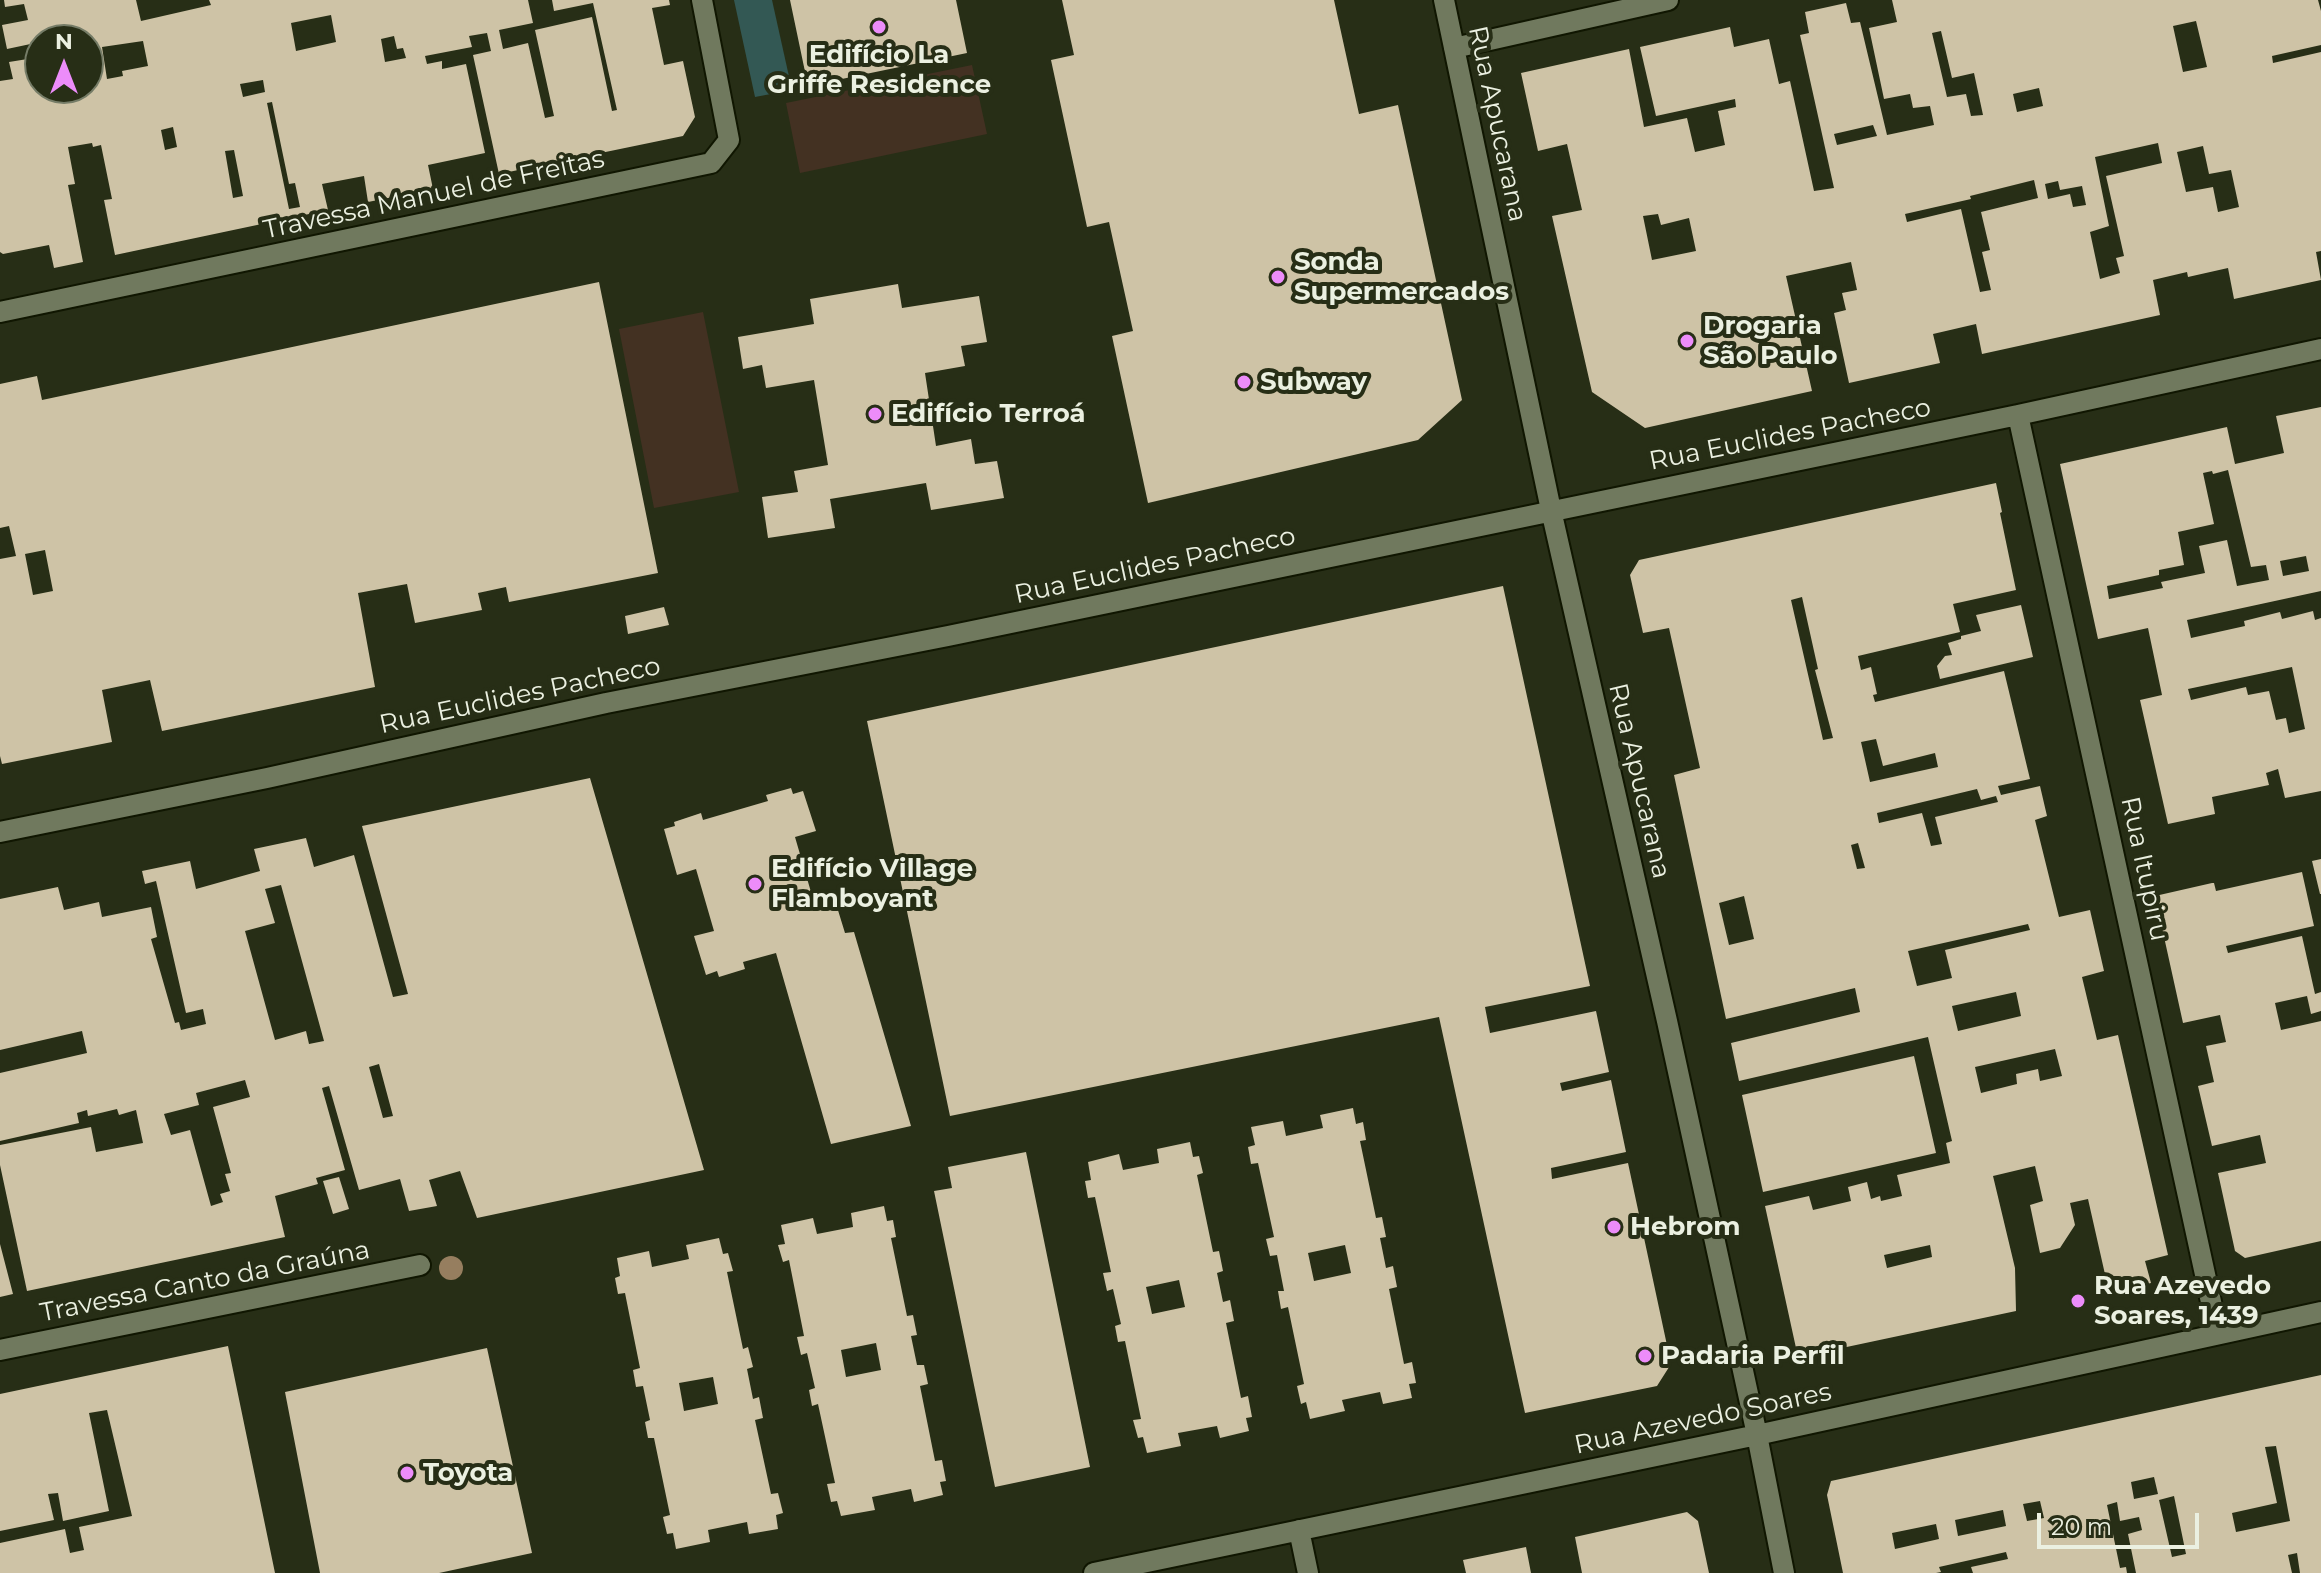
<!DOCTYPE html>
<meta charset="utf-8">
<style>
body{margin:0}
#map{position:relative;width:2321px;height:1573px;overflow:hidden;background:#272e16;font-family:Montserrat,sans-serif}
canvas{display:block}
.north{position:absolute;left:24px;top:24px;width:80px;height:80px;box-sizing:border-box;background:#272e16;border:2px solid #757c67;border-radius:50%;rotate:0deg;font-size:22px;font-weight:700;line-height:32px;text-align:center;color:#ebf0e1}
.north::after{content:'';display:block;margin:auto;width:28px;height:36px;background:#ec8cfa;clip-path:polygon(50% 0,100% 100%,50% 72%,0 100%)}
.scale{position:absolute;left:2037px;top:1513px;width:162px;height:36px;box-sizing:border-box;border:4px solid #ebf0e1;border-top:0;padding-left:10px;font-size:24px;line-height:28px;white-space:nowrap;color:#ebf0e1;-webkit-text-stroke:6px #272e16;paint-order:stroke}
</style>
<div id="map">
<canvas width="2321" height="1573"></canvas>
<div class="north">N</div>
<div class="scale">20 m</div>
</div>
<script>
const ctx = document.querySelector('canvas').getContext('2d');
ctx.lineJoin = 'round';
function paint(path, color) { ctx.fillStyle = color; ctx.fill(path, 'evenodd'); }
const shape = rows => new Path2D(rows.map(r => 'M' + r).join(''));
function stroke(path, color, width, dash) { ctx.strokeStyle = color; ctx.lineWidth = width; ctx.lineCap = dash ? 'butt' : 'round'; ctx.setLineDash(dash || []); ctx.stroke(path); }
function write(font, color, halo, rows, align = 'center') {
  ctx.font = font + ' Montserrat,sans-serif'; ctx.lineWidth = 8; ctx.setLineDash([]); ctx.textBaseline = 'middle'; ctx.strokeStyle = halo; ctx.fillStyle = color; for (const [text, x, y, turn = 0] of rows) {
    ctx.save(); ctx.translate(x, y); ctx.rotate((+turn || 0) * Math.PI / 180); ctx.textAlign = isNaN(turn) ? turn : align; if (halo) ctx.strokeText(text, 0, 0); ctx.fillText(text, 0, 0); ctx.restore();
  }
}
paint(shape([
 [972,65,987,134,800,173,786,103],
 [703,312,739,492,654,508,619,329]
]), '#433122');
paint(shape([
 [734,0,772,0,792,90,755,97]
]), '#335854');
paint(shape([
 [4,0,136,0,141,21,211,5,209,0,528,0,533,23,499,30,503,49,528,43,545,118,554,116,535,30,592,17,612,111,617,110,593,3,554,11,552,0,669,0,670,5,652,8,664,65,683,61,695,117,683,136,499,174,473,55,491,51,487,33,469,36,472,47,425,56,427,64,442,61,442,69,466,64,485,153,428,165,433,189,368,202,364,176,322,184,328,210,115,255,104,200,112,199,101,145,93,147,92,143,68,147,75,184,68,185,83,262,54,268,49,245,3,254,0,252,0,81,13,79,9,62,40,57,40,88,88,88,88,40,40,40,40,42,7,49,2,25,28,20,24,4,5,7],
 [331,15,336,42,296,51,291,23],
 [394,36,397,49,403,48,406,58,385,62,381,39],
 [143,41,148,66,122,71,123,76,107,79,102,47],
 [263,80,265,92,243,97,240,84],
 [272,102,289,184,295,183,300,207,289,209,267,103],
 [173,127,177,147,165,150,161,130],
 [234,150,243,196,233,198,225,151],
 [790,0,956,0,967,53,808,86],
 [1062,0,1334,0,1359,114,1398,105,1462,400,1418,440,1148,503,1112,336,1133,331,1109,222,1087,227,1051,60,1074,55],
 [1892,0,2318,0,2321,11,2321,45,2272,56,2273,63,2321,52,2321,251,2316,252,2321,280,2234,299,2228,268,2188,277,2187,272,2153,280,2160,315,1982,354,1976,324,1933,334,1940,363,1849,383,1834,313,1846,310,1842,293,1857,290,1851,262,1786,276,1812,391,1645,428,1592,392,1552,216,1582,210,1567,144,1538,151,1521,73,1629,49,1644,127,1687,118,1695,152,1725,145,1718,111,1736,107,1735,99,1656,116,1640,47,1730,27,1734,47,1769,39,1779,84,1790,81,1814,191,1834,188,1800,35,1809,33,1805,12,1846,3,1851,23,1860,22,1887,135,1934,125,1930,106,1913,108,1910,94,1884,99,1869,28,1897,22],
 [2196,21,2207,67,2183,72,2173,26],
 [1941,31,1952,78,1974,73,1983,115,1971,116,1966,94,1947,97,1932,33],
 [2039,88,2043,106,2017,112,2013,94],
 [1873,125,1877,136,1837,145,1834,134],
 [2158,143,2162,163,2106,176,2124,256,2116,258,2120,273,2100,279,2090,232,2109,226,2095,157],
 [2203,146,2209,174,2231,170,2239,207,2218,212,2213,187,2186,192,2177,152],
 [2034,180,2038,198,1981,212,1990,250,1982,252,1991,290,1980,292,1961,209,1907,222,1905,214,1971,199,1970,196],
 [2058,181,2060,190,2082,186,2086,205,2073,207,2070,194,2048,199,2045,184],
 [1658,214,1661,225,1689,218,1696,251,1652,260,1643,216],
 [599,282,658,573,509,602,506,587,478,593,482,610,415,623,407,584,358,593,375,687,162,731,150,680,102,690,112,742,2,764,0,756,0,559,16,556,9,526,0,528,0,384,37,376,42,400],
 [45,550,53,591,33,595,25,554],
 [898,284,902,308,979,296,987,342,961,346,965,366,925,373,936,446,971,439,975,464,997,461,1004,498,931,510,926,483,830,499,835,528,768,538,762,497,798,492,794,471,828,465,814,380,766,388,762,365,743,369,738,337,814,324,810,299],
 [2321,407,2321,591,2187,620,2191,638,2245,626,2244,621,2280,612,2282,619,2313,611,2315,620,2321,618,2321,791,2285,798,2278,769,2266,773,2269,785,2212,797,2215,814,2168,824,2140,700,2162,695,2148,628,2098,639,2060,464,2227,427,2235,464,2284,453,2276,416],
 [2228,470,2251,567,2266,565,2269,580,2237,586,2227,540,2199,546,2205,573,2161,582,2163,588,2109,599,2107,586,2159,575,2159,570,2184,565,2178,532,2214,524,2203,473,2212,471,2213,474],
 [2306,556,2309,571,2283,576,2280,561],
 [2292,667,2305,729,2289,733,2286,718,2276,720,2269,691,2248,695,2246,687,2191,700,2188,689],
 [1996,483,2002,512,2000,513,2016,590,1953,604,1960,632,1858,656,1861,670,1871,667,1877,694,1873,695,1875,702,2004,671,2030,779,1998,786,2001,795,2040,786,2047,816,2035,820,2059,917,2090,910,2104,971,2082,977,2097,1040,2118,1035,2168,1255,2145,1261,2151,1283,2109,1292,2088,1199,2070,1203,2075,1225,2060,1248,2040,1253,2030,1205,2043,1201,2035,1166,1993,1176,2015,1268,2016,1311,1809,1355,1796,1348,1765,1206,1809,1196,1813,1210,1851,1201,1848,1187,1867,1182,1871,1199,1880,1196,1881,1201,1902,1196,1897,1175,1950,1163,1946,1143,1952,1141,1928,1037,1739,1081,1731,1043,1860,1012,1855,988,1726,1019,1674,775,1700,768,1669,628,1643,633,1630,575,1639,560],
 [1802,597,1818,669,1815,670,1833,738,1823,740,1791,600],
 [1876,739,1883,766,1935,753,1938,767,1870,782,1861,742],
 [1977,789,1981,800,1996,796,1998,802,1935,817,1942,844,1931,846,1922,813,1879,823,1877,813],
 [1858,843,1865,868,1857,869,1851,845],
 [1744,896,1754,939,1729,945,1719,903],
 [2028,924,2030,930,1945,950,1952,978,1917,986,1908,951],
 [2016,992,2021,1016,1958,1031,1952,1006],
 [2055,1049,2062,1076,2040,1081,2038,1069,2016,1074,2017,1084,1981,1093,1975,1067],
 [1930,1245,1932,1257,1887,1268,1884,1255],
 [1503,586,1590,986,1485,1007,1490,1033,1596,1011,1609,1072,1560,1083,1562,1091,1611,1080,1626,1152,1551,1168,1552,1179,1628,1163,1671,1364,1657,1386,1525,1413,1439,1017,950,1116,867,721],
 [2021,605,2033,657,1940,679,1937,666,1945,656,1952,655,1948,643,1961,639,1961,636,1981,631,1976,615],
 [664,607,669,625,628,634,625,616],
 [590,778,704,1170,477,1218,460,1171,429,1180,437,1206,409,1211,400,1179,359,1190,329,1086,322,1088,345,1170,316,1178,318,1184,275,1196,285,1237,27,1291,0,1165,0,1145,91,1127,96,1152,143,1143,136,1110,119,1115,117,1109,88,1116,87,1110,77,1113,79,1123,0,1141,0,1073,87,1053,82,1031,0,1050,0,899,58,887,64,910,99,902,102,917,151,907,157,937,151,939,175,1023,179,1022,181,1030,206,1024,203,1009,186,1013,156,881,145,884,142,871,190,861,196,889,260,871,254,849,306,838,314,867,354,855,393,997,408,994,362,826],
 [281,885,324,1041,309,1044,306,1031,275,1040,245,931,275,923,265,889],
 [379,1064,393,1116,383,1118,369,1067],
 [245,1080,250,1097,213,1107,231,1173,225,1174,230,1191,220,1194,223,1202,211,1206,190,1130,171,1135,164,1114,199,1105,196,1093],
 [791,788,793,794,803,791,816,831,795,837,813,899,833,894,845,933,854,932,911,1126,831,1144,776,953,743,962,745,969,719,977,717,971,706,975,694,936,714,931,696,869,677,875,664,829,675,826,674,822,701,813,703,820,768,801,766,795],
 [2321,859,2321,894,2320,894,2312,861],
 [2302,872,2314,926,2226,946,2228,953,2302,936,2315,994,2321,992,2321,1011,2311,1014,2307,996,2275,1003,2281,1030,2321,1021,2321,1241,2245,1258,2235,1251,2218,1173,2266,1163,2260,1135,2212,1146,2198,1086,2214,1082,2206,1046,2226,1042,2220,1015,2183,1023,2155,896,2212,883,2214,883,2216,891],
 [1914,1056,1936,1153,1763,1192,1742,1095],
 [1353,1108,1356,1124,1363,1122,1366,1140,1360,1141,1376,1218,1382,1217,1386,1237,1380,1238,1386,1268,1393,1266,1397,1287,1389,1289,1404,1364,1412,1362,1416,1383,1409,1384,1412,1398,1383,1404,1380,1392,1342,1400,1345,1411,1310,1419,1306,1402,1301,1404,1297,1386,1304,1384,1288,1307,1281,1309,1278,1291,1284,1291,1277,1255,1270,1256,1266,1239,1274,1237,1258,1163,1251,1164,1248,1147,1255,1145,1251,1127,1283,1121,1286,1136,1323,1128,1320,1115],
 [1345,1245,1351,1273,1314,1281,1308,1253],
 [1190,1142,1193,1157,1199,1156,1203,1173,1197,1175,1213,1252,1219,1251,1223,1271,1217,1273,1223,1302,1230,1300,1234,1321,1226,1323,1241,1398,1248,1396,1252,1417,1246,1418,1249,1431,1220,1438,1217,1426,1178,1433,1181,1446,1147,1453,1143,1437,1138,1438,1133,1420,1141,1419,1125,1341,1118,1342,1115,1326,1121,1324,1113,1289,1107,1291,1103,1273,1111,1272,1095,1197,1088,1198,1085,1181,1091,1180,1088,1162,1119,1154,1123,1170,1159,1163,1157,1149],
 [1179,1280,1185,1307,1152,1314,1146,1287],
 [1026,1152,1090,1467,995,1487,934,1191,952,1188,948,1167],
 [339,1177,349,1209,333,1214,323,1181],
 [884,1206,887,1221,893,1220,896,1237,891,1238,907,1316,913,1315,917,1335,911,1336,917,1365,924,1365,928,1384,920,1386,935,1461,942,1460,946,1481,940,1482,943,1495,914,1502,911,1489,872,1497,875,1510,841,1516,837,1501,831,1502,827,1484,835,1483,818,1404,812,1406,809,1390,815,1388,807,1353,801,1355,797,1337,804,1336,789,1260,783,1262,778,1245,785,1244,781,1225,813,1218,817,1234,853,1227,851,1213],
 [876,1343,881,1370,846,1377,841,1350],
 [719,1238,723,1254,728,1253,733,1271,727,1272,743,1349,748,1347,753,1367,747,1369,753,1399,759,1397,763,1418,755,1420,771,1494,778,1493,783,1513,776,1515,778,1529,749,1534,747,1522,708,1530,710,1542,676,1549,673,1533,667,1534,663,1517,670,1515,654,1438,648,1438,645,1422,650,1420,643,1386,636,1387,633,1370,640,1368,625,1293,618,1294,615,1278,620,1276,617,1258,649,1251,652,1267,689,1259,686,1245],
 [713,1377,718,1404,684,1411,679,1383],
 [0,1244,13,1294,0,1297],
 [228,1346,275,1573,0,1573,0,1543,65,1529,70,1553,84,1550,79,1527,132,1516,107,1410,89,1413,109,1511,63,1521,58,1493,48,1494,54,1520,0,1531,0,1394],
 [487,1348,532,1553,439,1573,320,1573,285,1392],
 [2321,1375,2321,1573,2300,1573,2297,1553,2288,1555,2292,1573,2136,1573,2128,1534,2142,1530,2139,1517,2120,1521,2117,1502,2107,1505,2120,1568,2126,1567,2127,1573,1973,1573,1971,1567,2008,1559,2006,1552,1939,1567,1941,1572,1936,1573,1843,1573,1827,1495,1831,1481],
 [2276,1446,2290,1521,2236,1532,2232,1513,2277,1503,2265,1447],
 [2154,1477,2158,1494,2134,1499,2131,1482],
 [2174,1496,2186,1554,2172,1557,2159,1500],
 [2040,1501,2044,1518,2027,1521,2023,1504],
 [2003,1510,2006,1526,1958,1536,1955,1520],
 [1936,1524,1939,1539,1895,1549,1892,1533],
 [1687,1512,1698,1521,1709,1573,1582,1573,1575,1537],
 [1526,1547,1531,1573,1466,1573,1463,1560]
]), '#cec3a6');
const minor = shape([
 [1444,0,1551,510,1667,1021,1757,1435,1784,1573],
 [1454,48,1668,0],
 [0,312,711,163,729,140,702,0],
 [2018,415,2218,1334],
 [0,832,267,778,606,703,948,636,2018,415,2321,349],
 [0,1350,420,1265],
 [1299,1530,1308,1573],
 [1094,1573,1757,1435,2321,1312]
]);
stroke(minor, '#101601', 24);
stroke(minor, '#70795e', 20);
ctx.fillStyle = '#967e5f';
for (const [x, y] of [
 [451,1268]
]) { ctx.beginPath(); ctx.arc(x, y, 12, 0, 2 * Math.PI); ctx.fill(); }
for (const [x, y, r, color] of [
 [879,27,8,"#ec8cfa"],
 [1278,277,8,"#ec8cfa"],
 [1687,341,8,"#ec8cfa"],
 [1244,382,8,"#ec8cfa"],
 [875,414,8,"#ec8cfa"],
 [755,884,8,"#ec8cfa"],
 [1614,1227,8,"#ec8cfa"],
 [2078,1301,8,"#ec8cfa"],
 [1645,1356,8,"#ec8cfa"],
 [407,1473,8,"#ec8cfa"]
]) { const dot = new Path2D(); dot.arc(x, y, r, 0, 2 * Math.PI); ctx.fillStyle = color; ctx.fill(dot); stroke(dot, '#272e16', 3); }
write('bold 26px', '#ebf0e1', '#272e16', [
 ["Edifício La",879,55,"center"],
 ["Griffe Residence",879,85,"center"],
 ["Sonda",1294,262],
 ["Supermercados",1294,292],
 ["Drogaria",1703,326],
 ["São Paulo",1703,356],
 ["Subway",1260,382],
 ["Edifício Terroá",891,414],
 ["Edifício Village",771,869],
 ["Flamboyant",771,899],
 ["Hebrom",1630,1227],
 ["Rua Azevedo",2094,1286],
 ["Soares, 1439",2094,1316],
 ["Padaria Perfil",1661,1356],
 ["Toyota",423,1473]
], 'left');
write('26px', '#ebf0e1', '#272e16', [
 ["Rua Apucarana",1497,124,78],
 ["Travessa Manuel de Freitas",434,195,-12],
 ["Rua Euclides Pacheco",1790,435,-11],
 ["Rua Euclides Pacheco",1155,566,-12],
 ["Rua Euclides Pacheco",520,696,-12],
 ["Rua Apucarana",1639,781,77],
 ["Rua Itupiru",2144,869,78],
 ["Travessa Canto da Graúna",205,1282,-11],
 ["Rua Azevedo Soares",1703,1419,-12]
]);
</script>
